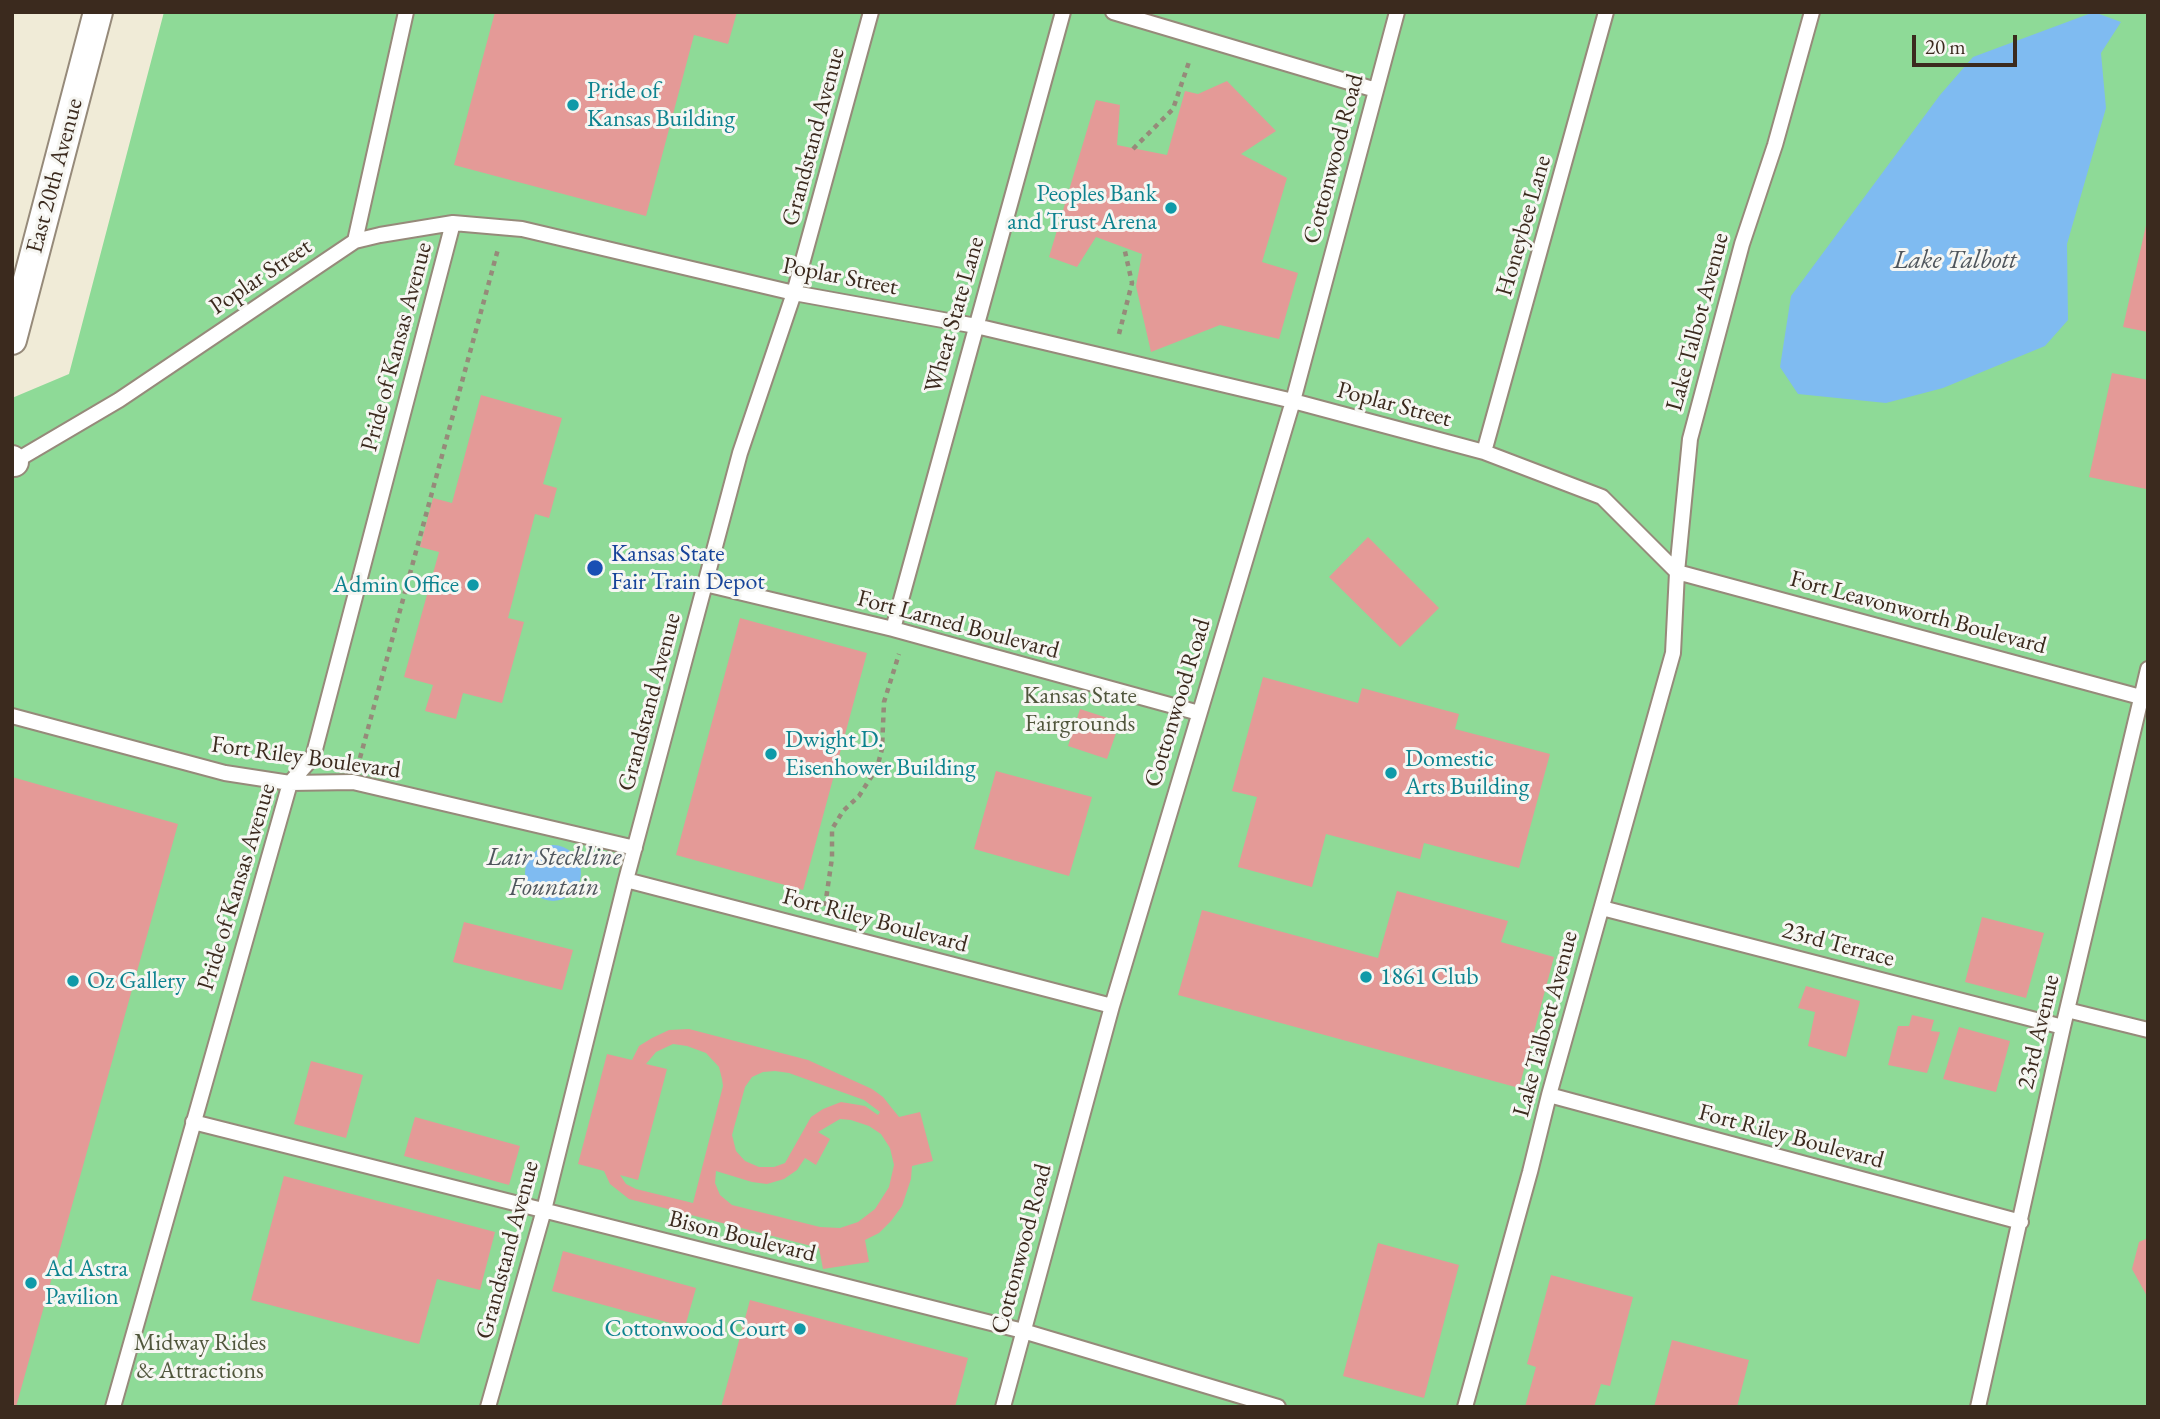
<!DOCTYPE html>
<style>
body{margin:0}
#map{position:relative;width:2160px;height:1419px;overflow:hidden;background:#f0ebd7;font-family:"EB Garamond",serif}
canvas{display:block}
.frame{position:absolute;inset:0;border:14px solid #3b2a1e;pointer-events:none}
.scale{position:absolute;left:1912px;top:35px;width:105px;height:32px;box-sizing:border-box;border:4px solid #3b2a1e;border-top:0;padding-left:9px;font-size:21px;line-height:24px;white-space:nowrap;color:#3b2a1e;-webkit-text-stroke:5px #f6f6f2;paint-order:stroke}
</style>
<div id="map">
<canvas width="2160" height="1419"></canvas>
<div class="frame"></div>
<div class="scale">20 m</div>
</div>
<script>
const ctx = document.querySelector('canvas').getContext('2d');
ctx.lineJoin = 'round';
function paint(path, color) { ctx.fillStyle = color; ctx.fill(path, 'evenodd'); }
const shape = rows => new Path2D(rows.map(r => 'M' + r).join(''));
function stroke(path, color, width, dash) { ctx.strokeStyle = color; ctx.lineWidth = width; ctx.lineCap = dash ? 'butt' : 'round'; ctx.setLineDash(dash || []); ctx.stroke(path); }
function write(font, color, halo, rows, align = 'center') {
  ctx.font = font + ' "EB Garamond",serif'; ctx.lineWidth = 6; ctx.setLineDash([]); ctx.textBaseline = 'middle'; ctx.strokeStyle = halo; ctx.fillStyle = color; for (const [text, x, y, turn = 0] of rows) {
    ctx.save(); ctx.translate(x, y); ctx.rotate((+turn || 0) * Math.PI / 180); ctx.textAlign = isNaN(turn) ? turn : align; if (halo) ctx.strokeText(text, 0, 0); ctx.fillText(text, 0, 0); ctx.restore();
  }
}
paint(shape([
 [164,12,2148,12,2148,1407,12,1407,12,398,69,374]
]), '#8eda97');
paint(shape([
 [2094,12,2121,22,2101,53,2106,108,2067,244,2068,320,2045,346,1943,388,1886,403,1798,394,1780,367,1791,296,1940,95,1973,57],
 '525 873a28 28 0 1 1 56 0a28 28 0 1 1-56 0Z'
]), '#7fbbf1');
paint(shape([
 [495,12,737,12,728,44,694,35,646,216,454,165],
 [1227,81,1276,131,1241,154,1287,178,1262,262,1298,273,1279,339,1220,325,1151,352,1136,286,1142,254,1096,237,1077,267,1049,257,1096,100,1120,105,1117,145,1167,155,1185,91,1198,94],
 [2147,221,2148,221,2148,332,2123,327],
 [2112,373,2148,380,2148,481,2146,489,2089,477],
 [481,395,562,418,543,484,557,488,549,518,535,514,508,618,524,622,502,703,463,693,456,719,425,711,433,685,404,677,439,552,420,547,433,498,452,503],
 [1368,537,1439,608,1400,647,1329,577],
 [740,618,867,653,803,890,676,855],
 [1263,677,1358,703,1362,688,1459,714,1455,729,1550,754,1519,868,1424,843,1420,859,1326,834,1312,887,1238,867,1257,797,1232,791],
 [1080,709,1120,722,1107,759,1068,746],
 [996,771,1092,797,1069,876,974,849],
 [12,777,178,824,16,1407,12,1407],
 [1397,891,1508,921,1501,942,1554,957,1519,1088,1178,995,1202,910,1378,958],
 [1982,917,2044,933,2026,998,1965,982],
 [464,922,573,950,562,990,453,962],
 [1806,986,1860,1001,1846,1057,1808,1046,1815,1012,1798,1008],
 [1912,1015,1934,1020,1931,1031,1940,1032,1927,1073,1888,1065,1898,1026,1909,1026],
 [1959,1027,2010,1041,1996,1092,1943,1079],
 [689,1029,808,1060,872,1089,883,1097,899,1117,920,1112,933,1161,912,1166,911,1179,902,1206,891,1221,879,1233,865,1240,869,1262,823,1269,819,1248,629,1199,610,1184,604,1171,578,1164,607,1054,632,1060,639,1046,652,1038,669,1030],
 [673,1044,687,1046,706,1053,719,1067,722,1079,723,1086,693,1203,636,1189,626,1184,620,1175,638,1180,667,1069,646,1064,656,1052],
 [775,1071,789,1073,864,1100,880,1112,878,1115,865,1106,841,1102,823,1109,811,1117,785,1163,774,1167,759,1167,745,1161,736,1151,732,1135,745,1087,752,1077,763,1072],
 [840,1119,851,1120,869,1126,881,1134,890,1148,894,1165,889,1187,875,1209,858,1222,840,1228,820,1227,732,1205,720,1195,715,1183,716,1171,752,1182,767,1184,784,1179,797,1170,805,1158,816,1165,830,1139,818,1132],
 [311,1061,363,1075,346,1138,294,1124],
 [415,1117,520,1146,509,1185,404,1156],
 [284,1176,495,1232,480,1290,437,1279,419,1344,251,1300],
 [2148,1238,2148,1298,2132,1269,2139,1242],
 [1378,1243,1459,1265,1424,1398,1343,1376],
 [563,1251,696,1288,685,1327,552,1291],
 [1551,1275,1633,1297,1610,1386,1601,1384,1594,1407,1525,1407,1536,1367,1527,1364],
 [750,1300,968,1358,955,1407,721,1407],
 [1672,1340,1749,1360,1737,1407,1654,1407]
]), '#e49a97');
const service = shape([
 [1113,12,1376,90],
 [355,241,406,12],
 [1484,452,1606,12],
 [12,463,119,400,355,241,380,235,453,223,522,229,794,293,976,326,1293,401,1484,452,1602,497,1677,572,2148,699],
 [705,584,893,629,1199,713],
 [893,629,1063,12],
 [12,716,225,773,290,783,353,782,635,848],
 [626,880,1112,1006],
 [1602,908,2063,1027],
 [2067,1010,2148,1030],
 [1549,1095,2021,1222],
 [193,1122,1023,1331,1278,1407],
 [113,1407,290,783,313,757,453,223],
 [488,1407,544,1210,626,880,740,453,794,293,871,12],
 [1003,1407,1112,1006,1293,401,1397,12],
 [1465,1407,1530,1172,1549,1095,1673,653,1677,572,1690,439,1742,244,1775,145,1812,12],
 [1978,1407,2063,1027,2148,669]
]);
const minor = shape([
 [12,340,98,12],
 [12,460,14,462]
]);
stroke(service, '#968a7a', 18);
stroke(minor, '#968a7a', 32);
stroke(shape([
 [1133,149,1173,109,1190,59],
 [1119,334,1132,283,1124,247],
 [360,758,498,249],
 [825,906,832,858,832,829,843,811,859,796,877,768,882,749,884,702,899,654]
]), '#968a7a', 4.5, [5, 5]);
stroke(service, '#fff', 14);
stroke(minor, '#fff', 28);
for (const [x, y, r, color] of [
 [573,105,7,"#0f9aa8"],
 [1171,208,7,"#0f9aa8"],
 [595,568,9,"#1a4fb4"],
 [473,585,7,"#0f9aa8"],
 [771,754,7,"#0f9aa8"],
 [1391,773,7,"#0f9aa8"],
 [1366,977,7,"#0f9aa8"],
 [73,981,7,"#0f9aa8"],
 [31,1283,7,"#0f9aa8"],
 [800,1329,7,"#0f9aa8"]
]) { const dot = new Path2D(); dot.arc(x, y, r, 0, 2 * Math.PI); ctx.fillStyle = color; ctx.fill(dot); stroke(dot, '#f6f6f2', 2.5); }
write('24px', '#0d838f', '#f6f6f2', [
 ["Pride of",587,91],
 ["Kansas Building",587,119],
 ["Peoples Bank",1157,194,"right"],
 ["and Trust Arena",1157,222,"right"],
 ["Admin Office",459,585,"right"],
 ["Dwight D.",785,740],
 ["Eisenhower Building",785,768],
 ["Domestic",1405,759],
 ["Arts Building",1405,787],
 ["1861 Club",1380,977],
 ["Oz Gallery",87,981],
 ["Ad Astra",45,1269],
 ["Pavilion",45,1297],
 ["Cottonwood Court",786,1329,"right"]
], 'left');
write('24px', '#3b2a1e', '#f6f6f2', [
 ["Grandstand Avenue",814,137,-75],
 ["Cottonwood Road",1334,159,-75],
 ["East 20th Avenue",55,176,-75],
 ["Honeybee Lane",1524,226,-74],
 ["Poplar Street",261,277,-34],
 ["Poplar Street",840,277,11],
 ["Wheat State Lane",955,315,-74],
 ["Lake Talbot Avenue",1698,322,-75],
 ["Pride of Kansas Avenue",397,347,-75],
 ["Poplar Street",1394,405,15],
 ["Fort Leavonworth Boulevard",1918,613,15],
 ["Fort Larned Boulevard",958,625,15],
 ["Grandstand Avenue",650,702,-75],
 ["Cottonwood Road",1178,703,-73],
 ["Fort Riley Boulevard",306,758,8],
 ["Pride of Kansas Avenue",237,887,-73],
 ["Fort Riley Boulevard",875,921,15],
 ["23rd Terrace",1838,945,15],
 ["Lake Talbott Avenue",1546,1024,-75],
 ["23rd Avenue",2039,1032,-77],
 ["Fort Riley Boulevard",1791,1137,15],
 ["Bison Boulevard",742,1237,14],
 ["Cottonwood Road",1022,1249,-75],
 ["Grandstand Avenue",508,1250,-75]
]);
write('24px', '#164399', '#f6f6f2', [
 ["Kansas State",611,554],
 ["Fair Train Depot",611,582]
], 'left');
write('24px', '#50563c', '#f6f6f2', [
 ["Kansas State",1080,696],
 ["Fairgrounds",1080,724],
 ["Midway Rides",200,1343],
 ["& Attractions",200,1371]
]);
write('italic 26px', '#4f565d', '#f6f6f2', [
 ["Lake Talbott",1955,261],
 ["Lair Steckline",554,858],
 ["Fountain",554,888]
]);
</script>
